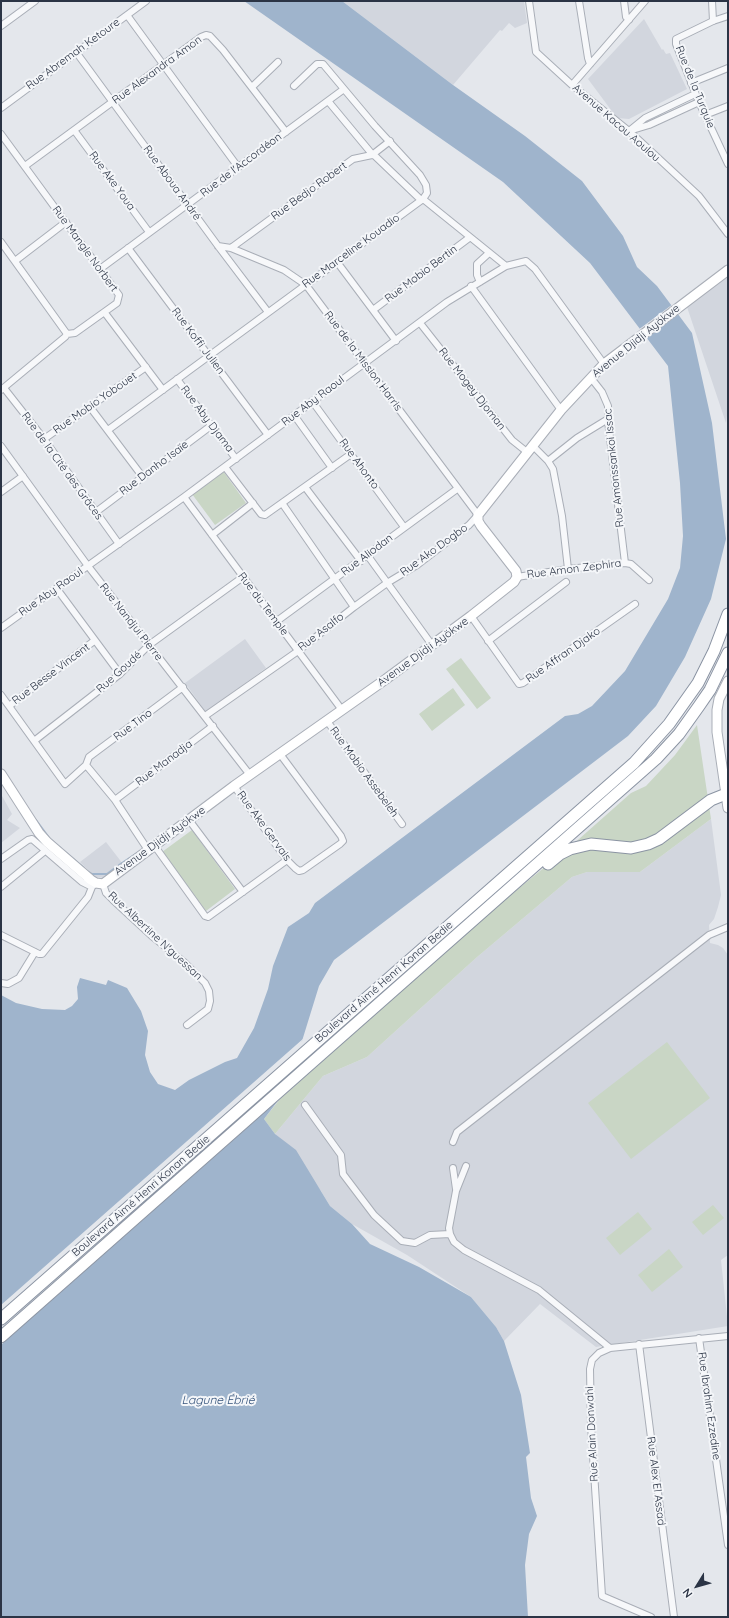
<!DOCTYPE html>
<meta charset="utf-8">
<style>
body{margin:0}
#map{position:relative;width:729px;height:1618px;overflow:hidden;background:#e4e7ec;font-family:Quicksand,sans-serif}
canvas{display:block}
.frame{position:absolute;inset:0;border:2px solid #2b3445;pointer-events:none}
.north{position:absolute;left:677px;top:1566px;width:40px;height:40px;-webkit-text-stroke:3px #f4f6f9;paint-order:stroke;rotate:233deg;font-size:11px;font-weight:700;line-height:16px;text-align:center;color:#2b3445}
.north::after{content:'';display:block;margin:auto;width:14px;height:18px;background:#2b3445;clip-path:polygon(50% 0,100% 100%,50% 72%,0 100%)}
</style>
<div id="map">
<canvas width="729" height="1618"></canvas>
<div class="frame"></div>
<div class="north">N</div>
</div>
<script>
const ctx = document.querySelector('canvas').getContext('2d');
ctx.lineJoin = 'round';
function paint(path, color) { ctx.fillStyle = color; ctx.fill(path, 'evenodd'); }
const shape = rows => new Path2D(rows.map(r => 'M' + r).join(''));
function stroke(path, color, width, dash) { ctx.strokeStyle = color; ctx.lineWidth = width; ctx.lineCap = dash ? 'butt' : 'round'; ctx.setLineDash(dash || []); ctx.stroke(path); }
function write(font, color, halo, rows, align = 'center') {
  ctx.font = font + ' Quicksand,sans-serif'; ctx.lineWidth = 4; ctx.setLineDash([]); ctx.textBaseline = 'middle'; ctx.strokeStyle = halo; ctx.fillStyle = color; for (const [text, x, y, turn = 0] of rows) {
    ctx.save(); ctx.translate(x, y); ctx.rotate((+turn || 0) * Math.PI / 180); ctx.textAlign = isNaN(turn) ? turn : align; if (halo) ctx.strokeText(text, 0, 0); ctx.fillText(text, 0, 0); ctx.restore();
  }
}
paint(shape([
 [342,1,524,1,527,23,515,28,509,23,502,31,500,30,453,85],
 [644,19,662,50,663,49,666,54,670,53,687,89,629,119,617,118,588,79],
 [728,275,728,408,726,423,687,307],
 [245,639,266,668,206,712,185,683],
 [1,794,12,814,7,820,20,828,1,843],
 [711,819,721,895,718,907,714,919,709,925,710,943,718,945,723,948,728,955,728,1255,721,1260,728,1326,596,1347,540,1304,504,1341,496,1327,471,1297,407,1255,352,1224,330,1206,321,1191,275,1134,323,1076,367,1057,476,958,572,877,587,872,640,872],
 [106,842,123,864,104,878,95,877,80,862]
]), '#d2d6de');
paint(shape([
 [223,471,246,503,215,525,192,494],
 [461,658,491,698,477,709,446,669],
 [453,688,465,705,432,731,419,714],
 [697,725,711,819,640,872,587,872,572,877,476,958,367,1057,323,1076,275,1134,264,1119,280,1099,496,907,579,839,631,793,646,786,675,755],
 [192,830,235,889,206,911,162,852],
 [667,1042,710,1098,631,1159,588,1103],
 [713,1205,724,1218,703,1235,692,1222],
 [638,1212,652,1229,620,1255,606,1238],
 [669,1249,683,1267,652,1292,638,1275]
]), '#c9d6c5');
paint(shape([
 [244,1,342,1,453,85,525,136,582,181,623,236,637,267,657,286,692,333,712,423,726,539,711,599,685,657,656,706,628,736,334,960,319,986,302,1041,299,1043,277,1102,264,1119,275,1134,296,1150,330,1206,352,1224,370,1244,419,1267,471,1297,496,1327,504,1341,521,1395,530,1453,526,1457,531,1498,537,1516,529,1534,525,1565,528,1617,1,1617,1,995,16,1003,42,1009,65,1010,72,1006,78,999,77,987,80,978,106,985,108,980,127,988,141,1011,148,1031,145,1055,150,1072,158,1084,175,1090,189,1080,225,1062,237,1058,254,1028,268,989,273,966,288,927,309,913,315,903,565,716,578,714,592,706,625,671,668,599,680,568,683,536,680,483,668,366,590,263,503,182]
]), '#9fb4cc');
paint(shape([
 [673,304,680,313,645,339,638,330],
 [304,1038,300,1044,281,1098,1,1345,1,1305]
]), '#e4e7ec');
stroke(shape([
 [36,820,50,839,84,868],
 [119,865,143,849],
 [87,871,92,874,107,874,115,868]
]), '#9fb4cc', 2);
const street = shape([
 [529,1,536,52,572,85,629,131,699,196,728,234],
 [579,1,588,58,590,64],
 [624,1,626,17,629,20],
 [712,1,713,21],
 [127,15,238,167],
 [728,16,713,21,676,39,676,44,699,102,728,164],
 [1,26,35,1],
 [76,52,218,246,268,312],
 [691,83,728,68],
 [572,85,645,1],
 [252,87,278,62],
 [695,94,645,118,629,131,649,125,699,102],
 [328,101,372,154,375,156,421,200],
 [1,108,146,1],
 [705,115,728,106],
 [74,130,149,232],
 [1,134,119,295,117,303,75,333,67,334,1,242],
 [25,166,201,37,206,35,210,36,223,50,286,132],
 [423,199,506,266],
 [218,246,231,248,284,270,306,285,478,515,469,525,417,565,387,583,354,607],
 [128,248,268,435],
 [231,248,353,159,372,155,390,141],
 [15,261,66,222],
 [337,262,396,341],
 [100,269,344,89],
 [480,282,477,275,477,264,489,253],
 [471,286,561,410],
 [373,310,469,238],
 [105,313,163,390],
 [420,323,512,440,527,452],
 [591,378,602,392,608,406,608,421,625,563],
 [177,379,236,459],
 [4,388,44,439,119,544],
 [1,390,65,337,67,334],
 [312,401,404,527],
 [90,407,142,476],
 [294,415,332,468],
 [108,430,423,199,427,193,426,185,420,175,375,126,323,64,317,64,294,86],
 [44,439,146,367],
 [532,445,548,461,553,469,562,516,568,569],
 [1,446,88,566,250,775],
 [548,461,577,438,608,419],
 [225,467,261,514,265,515,351,454],
 [305,487,361,561],
 [1,492,23,476],
 [184,497,342,710],
 [96,512,212,425],
 [212,535,253,503],
 [368,556,432,645],
 [517,577,568,569,625,563,631,564,649,580],
 [57,589,120,674],
 [471,616,519,684,523,683,635,604],
 [277,621,457,489],
 [1,628,184,497,447,302,506,266,526,261,535,269,604,364],
 [488,641,566,582],
 [1,695,65,784,86,765,115,800,148,850],
 [9,706,94,641],
 [205,716,298,651,354,607,282,503],
 [327,721,402,824],
 [34,741,120,674,149,645,243,577],
 [86,765,89,757,183,687],
 [234,786,287,860,295,868,299,871,303,870,340,844,343,841,341,836,280,754],
 [115,800,213,726],
 [189,820,243,892],
 [154,845,205,916,208,917,287,860],
 [1,859,28,840,32,839,82,882,92,887],
 [103,884,106,893,113,900,153,937,184,962,205,983,209,991,210,1001,208,1009,187,1025],
 [1,887,45,851],
 [1,935,39,954,42,954,88,897,92,887,96,883],
 [1,983,8,984,19,978,35,952],
 [305,1105,341,1155,343,1174,374,1215,402,1241,415,1243,430,1235,450,1234],
 [453,1142,457,1132,709,935,728,927],
 [466,1166,456,1191,449,1228,450,1234,454,1242,464,1250,539,1290,610,1348],
 [453,1168,456,1189],
 [699,1338,728,1545],
 [639,1344,674,1617],
 [651,1617,602,1596,591,1425,590,1369,592,1360,599,1353,610,1348,728,1336]
]);
const secondary = shape([
 [728,681,719,699,717,710,717,732,728,808],
 [1,774,39,833,47,842,91,880,96,883,103,884,234,786,386,679,471,616,514,582,517,577,516,571,481,526,478,521,478,515,561,410,604,364,728,270]
]);
const highway = shape([
 [548,864,560,854,570,849,591,844,631,848,648,844,659,839,711,800,726,794],
 [1,1319,634,763,669,724,698,683,714,651,728,614],
 [1,1337,656,759,679,734,699,706,710,690,728,653]
]);
stroke(street, '#a9aeb7', 8);
stroke(secondary, '#a9aeb7', 11);
stroke(highway, '#8b94a3', 13);
stroke(street, '#f7f8fa', 6);
stroke(secondary, '#fff', 9);
stroke(highway, '#fff', 11);
write('11px', '#2b3445', '#f4f6f9', [
 ["Rue Abremah Ketoure",73,54,-36],
 ["Rue Alexandra Amon",157,70,-36],
 ["Rue de la Turquie",695,87,68],
 ["Avenue Kacou Aoulou",616,123,41],
 ["Rue de l'Accordéon",241,165,-37],
 ["Rue Ake Youa",112,181,54],
 ["Rue Aboua André",172,183,54],
 ["Rue Bedjo Robert",309,191,-36],
 ["Rue Mangle Norbert",85,249,54],
 ["Rue Marceline Kouadio",351,251,-36],
 ["Rue Mobio Bertin",421,274,-37],
 ["Rue Koffi Julien",198,341,53],
 ["Avenue Djidji Ayökwe",636,341,-39],
 ["Rue de la Mission Harris",363,361,53],
 ["Rue Mogey Djoman",472,389,52],
 ["Rue Aby Raoul",313,401,-37],
 ["Rue Mobio Yobouet",95,403,-35],
 ["Rue Aby Djama",207,419,53],
 ["Rue Ahonto",359,464,54],
 ["Rue de la Cité des Grâces",62,466,54],
 ["Rue Danho Isaïe",154,468,-37],
 ["Rue Amonssankoi Issac",614,468,-96],
 ["Rue Ako Dogbo",434,550,-36],
 ["Rue Aliodan",367,555,-37],
 ["Rue Amon Zephira",574,569,-7],
 ["Rue Aby Raoul",51,592,-35],
 ["Rue du Temple",263,604,53],
 ["Rue Nandjui Pierre",131,622,52],
 ["Rue Asalfo",321,632,-38],
 ["Avenue Djidji Ayökwe",423,652,-36],
 ["Rue Affran Djako",563,655,-35],
 ["Rue Goudé",119,672,-42],
 ["Rue Besse Vincent",51,674,-37],
 ["Rue Tino",133,725,-37],
 ["Rue Manadja",164,763,-37],
 ["Rue Mobio Assebeleh",364,772,54],
 ["Rue Ake Gervais",264,826,54],
 ["Avenue Djidji Ayökwe",160,841,-36],
 ["Rue Albertine N'guessan",155,936,43],
 ["Boulevard Aimé Henri Konan Bedie",384,982,-41],
 ["Boulevard Aimé Henri Konan Bedie",141,1196,-41],
 ["Rue Ibrahim Ezzedine",709,1406,82],
 ["Rue Alain Donwahi",592,1434,-93],
 ["Rue Alex El Assad",656,1481,83]
]);
write('italic 12px', '#34527a', '#f4f6f9', [
 ["Lagune Ébrié",218,1400]
]);
</script>
